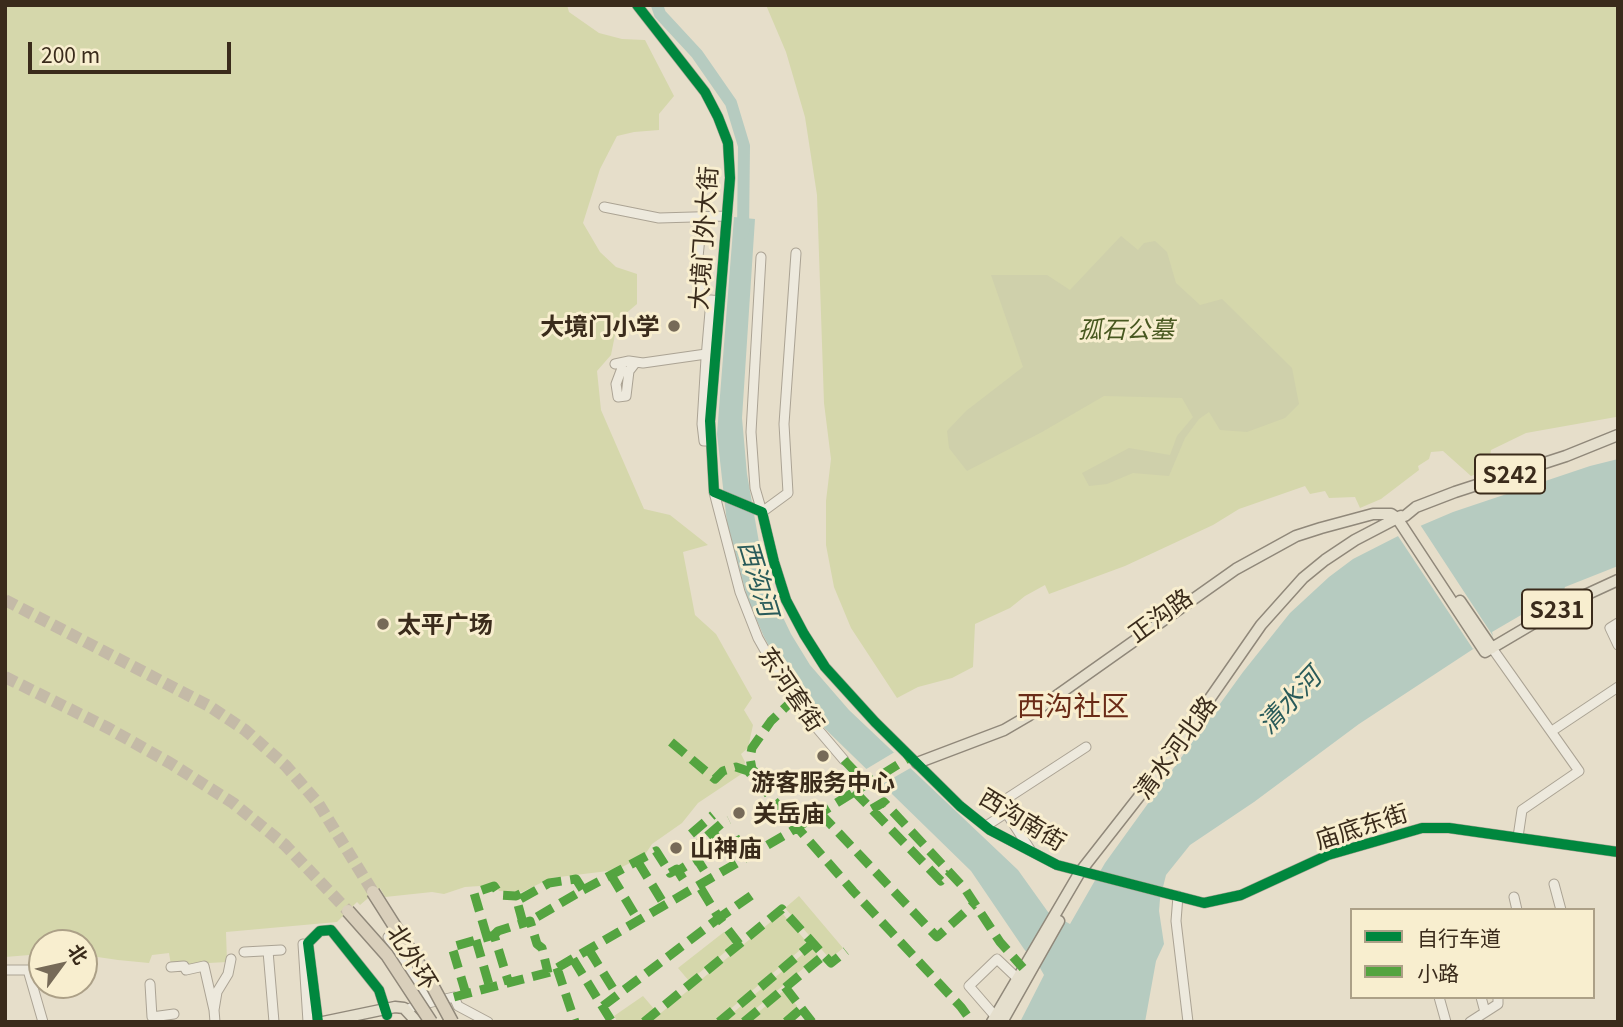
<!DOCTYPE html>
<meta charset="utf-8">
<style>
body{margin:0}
#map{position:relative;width:1623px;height:1027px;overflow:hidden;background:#e6deca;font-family:Georgia,"Noto Sans SC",serif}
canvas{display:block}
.frame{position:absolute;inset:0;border:7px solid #3a2b1b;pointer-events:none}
.legend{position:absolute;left:1350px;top:908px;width:245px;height:91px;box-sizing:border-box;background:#f8eecf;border:2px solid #aca087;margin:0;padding:9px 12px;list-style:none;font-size:21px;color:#3a2b1b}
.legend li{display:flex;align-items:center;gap:14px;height:35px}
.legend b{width:35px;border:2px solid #aca087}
.north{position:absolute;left:28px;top:929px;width:70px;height:70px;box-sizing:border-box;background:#f8eecf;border:2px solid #aca087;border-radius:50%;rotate:57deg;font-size:19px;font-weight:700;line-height:28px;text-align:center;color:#3a2b1b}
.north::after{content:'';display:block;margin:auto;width:24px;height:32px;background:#766a58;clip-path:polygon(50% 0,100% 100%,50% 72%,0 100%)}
.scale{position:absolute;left:28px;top:42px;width:203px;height:32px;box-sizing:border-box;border:4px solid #3a2b1b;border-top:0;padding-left:9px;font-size:21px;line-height:24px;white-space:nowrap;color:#3a2b1b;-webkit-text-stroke:5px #f8eecf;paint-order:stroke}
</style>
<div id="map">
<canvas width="1623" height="1027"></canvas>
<div class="frame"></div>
<ul class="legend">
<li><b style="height:9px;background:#00873e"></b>自行车道</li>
<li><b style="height:9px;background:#54a440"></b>小路</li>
</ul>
<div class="north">北</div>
<div class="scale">200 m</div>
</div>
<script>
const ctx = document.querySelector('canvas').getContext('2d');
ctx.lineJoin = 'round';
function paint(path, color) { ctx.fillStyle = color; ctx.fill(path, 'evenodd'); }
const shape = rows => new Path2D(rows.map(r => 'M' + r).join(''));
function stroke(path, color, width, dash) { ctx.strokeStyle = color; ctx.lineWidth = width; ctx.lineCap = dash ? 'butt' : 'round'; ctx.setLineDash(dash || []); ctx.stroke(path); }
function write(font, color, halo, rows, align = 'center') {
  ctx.font = font + ' Georgia,"Noto Sans SC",serif'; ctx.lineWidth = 6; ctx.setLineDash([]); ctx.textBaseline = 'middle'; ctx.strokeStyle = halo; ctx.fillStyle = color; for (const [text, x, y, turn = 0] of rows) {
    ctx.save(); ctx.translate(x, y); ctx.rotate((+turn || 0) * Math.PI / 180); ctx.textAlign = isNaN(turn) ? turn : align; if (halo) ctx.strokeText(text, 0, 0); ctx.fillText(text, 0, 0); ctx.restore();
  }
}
paint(shape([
 [5,5,567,5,569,12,599,33,622,39,645,40,674,96,659,114,659,130,634,132,617,136,600,169,583,223,600,252,616,267,637,274,637,304,618,320,611,355,597,371,601,410,644,509,670,515,708,545,683,552,695,615,716,634,752,698,744,710,753,725,748,748,741,754,745,762,743,773,698,803,682,823,652,844,644,856,616,870,551,878,522,892,499,891,495,885,465,887,444,894,432,892,385,897,380,888,360,905,357,902,337,922,226,932,227,962,171,965,169,953,152,955,149,963,118,960,84,955,84,943,42,943,42,954,5,957],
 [766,5,1618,5,1618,419,1616,417,1526,433,1491,450,1488,470,1471,476,1443,451,1431,452,1429,459,1418,466,1419,470,1381,499,1360,508,1355,497,1329,498,1325,491,1310,494,1305,486,1239,509,1213,525,1125,566,1049,594,1045,585,1025,596,1010,608,975,624,973,667,952,678,918,687,897,698,851,628,834,587,826,545,826,501,831,459,824,403,817,195,805,117,786,52],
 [799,896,843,948,830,959,785,908],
 [783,914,805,940,806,945,715,1022,650,1022,779,915],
 [724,932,734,945,689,981,678,968],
 [810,948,813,948,818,956,740,1022,722,1022],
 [782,992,786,992,797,1006,796,1010,782,1022,747,1022],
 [643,996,655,1010,640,1022,617,1021,614,1016]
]), '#d5d7ab');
paint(shape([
 [1121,236,1138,250,1144,243,1155,241,1167,252,1176,283,1200,305,1222,299,1292,368,1299,404,1285,418,1247,432,1220,430,1209,412,1199,419,1185,438,1169,476,1133,473,1107,484,1089,486,1082,473,1129,448,1170,455,1177,436,1193,417,1182,398,1104,396,1042,432,967,471,949,448,947,431,966,411,1023,367,991,275,1047,275,1070,290]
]), '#cfd0ab');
paint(shape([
 [734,217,755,219,742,418,747,474,760,548,778,607,791,634,810,665,849,710,1018,870,1048,912,1070,924,1105,863,1243,672,1290,613,1329,577,1353,559,1406,532,1453,512,1590,466,1618,459,1618,566,1565,587,1564,590,1492,632,1493,636,1359,724,1254,802,1190,845,1166,875,1160,899,1159,911,1164,944,1156,961,1145,1022,1020,1022,1044,975,1040,968,1024,949,971,871,813,717,801,702,764,637,747,597,727,523,717,434]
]), '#b6cbc0');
paint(shape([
 [1419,523,1493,636,1473,649,1396,533],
 [898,750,914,766,879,786,863,771]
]), '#e6deca');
stroke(shape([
 [657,5,660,14,697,54,731,103,744,146,743,233]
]), '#b6cbc0', 12);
stroke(shape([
 [5,600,209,706,245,730,286,766,318,803,373,892],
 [5,677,108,728,170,763,233,803,285,845,348,911]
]), '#c4baa7', 12, [12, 6]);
const minor = shape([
 [637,5,705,92,718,117,728,143,730,178,710,421,714,492,762,512,774,562,786,600,804,634,825,667,875,722,960,806,990,830,1057,865,1204,903,1241,895,1328,855,1422,828,1449,828,1618,852],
 [604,207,659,218,727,216],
 [702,218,697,267,700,292,705,300,711,300],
 [761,257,751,432,755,488,762,512,788,493,784,424,796,253],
 [615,364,629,361,643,363,706,354],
 [622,368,616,384,618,397,626,396,629,371,636,362],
 [710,441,704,441,702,424,706,358,711,300,720,301],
 [714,492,740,592,758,638,793,700,844,760],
 [1618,623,1610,628,1618,645],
 [1492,648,1579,771,1522,810,1518,837],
 [1552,731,1618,687],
 [986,826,1006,813],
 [1031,851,1000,803,1086,747],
 [1554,884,1561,910],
 [1178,896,1176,921,1188,1022],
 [1514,897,1517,910],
 [388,937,429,1002],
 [303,944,308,1022],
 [268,951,274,1022],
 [244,952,281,950],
 [171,967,184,966,186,970,204,966,214,1010],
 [5,970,28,970,43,1022],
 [150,984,152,1017,174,1014],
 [1439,997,1446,1022],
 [1481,997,1485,1012],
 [406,1010,415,1006,454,997,458,1006,488,1022],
 [995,1016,969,986,997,959,1017,978],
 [215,1022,214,1010,217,992,228,974,231,959],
 [318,1022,308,943,320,931,331,930,379,990,387,1015],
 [1470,1022,1498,1004,1498,997]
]);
const major = shape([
 [1405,516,1416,507,1455,492,1566,456,1618,435],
 [1460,601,1492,648],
 [917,763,1004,730,1028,716,1236,569,1296,536,1321,528,1373,514,1391,514,1397,518,1485,652,1568,603,1618,580],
 [323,1022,395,1007,404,1008,417,1022],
 [992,1022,1080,872,1163,766,1261,625,1303,578,1325,560,1355,540,1401,516],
 [1002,1022,1059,921]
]);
stroke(minor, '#aba394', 11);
stroke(major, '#90887a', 13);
stroke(minor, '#ede9dd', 9);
stroke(major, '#e5dfcd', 10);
const highwayBridge = shape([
 [373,892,432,985,452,1022],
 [348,911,387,955,431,1022]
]);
stroke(highwayBridge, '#90887a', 15, []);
stroke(highwayBridge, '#d9cfbb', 12);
stroke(shape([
 [671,742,715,779,723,771,736,767,748,771,853,891,961,1007,972,1022],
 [844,760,866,783],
 [759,776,752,769,750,758,752,748,771,721,793,700],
 [854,791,941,881,950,873],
 [872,809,884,802,965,889,1000,942,1023,968],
 [820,813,937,937,974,904],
 [713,832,720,842,702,852,698,844,721,824,729,820],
 [691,834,713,815],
 [726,848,744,837,754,852],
 [638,862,664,904],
 [611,875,638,920],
 [683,879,678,871,697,859,709,878],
 [583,890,656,851,670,873,677,869,678,871],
 [523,923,517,901,549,883,576,879,583,890,530,921],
 [494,935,498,931,530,921,537,944,542,948,548,973],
 [487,937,474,893,494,886,500,895,516,896,526,891],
 [476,940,490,988],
 [739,944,719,918,752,895],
 [589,950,617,995],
 [573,959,612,1022],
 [557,968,575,1022],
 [785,987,812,1022],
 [466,994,452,947,494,935,509,984],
 [454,997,550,972,790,832,910,757],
 [603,1006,719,918,698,884],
 [644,1022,782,909,831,963,846,951],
 [719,1022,813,943],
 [744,1022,824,955],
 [786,1022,802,1008]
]), '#54a440', 9, [18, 9]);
stroke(shape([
 [637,5,705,92,718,117,728,143,730,178,710,421,714,492,762,512,774,562,786,600,804,634,825,667,875,722,960,806,990,830,1057,865,1204,903,1241,895,1328,855,1422,828,1449,828,1618,852],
 [318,1022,308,943,320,931,331,930,379,990,387,1015]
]), '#00873e', 10);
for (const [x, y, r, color] of [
 [674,326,7,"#766a58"],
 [383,624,7,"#766a58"],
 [823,756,7,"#766a58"],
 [739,813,7,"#766a58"],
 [676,848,7,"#766a58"]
]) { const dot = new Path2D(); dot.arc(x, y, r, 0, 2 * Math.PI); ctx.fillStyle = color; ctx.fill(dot); stroke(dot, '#f8eecf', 2.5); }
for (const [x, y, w] of [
 [1510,474,70],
 [1557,609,70]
]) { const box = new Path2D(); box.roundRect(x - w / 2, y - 19.5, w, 39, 5); ctx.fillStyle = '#f8eecf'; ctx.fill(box); stroke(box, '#3a2b1b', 2); }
write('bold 23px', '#3a2b1b', null, [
 ["S242",1510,474],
 ["S231",1557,609]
]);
write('24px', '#3a2b1b', '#f8eecf', [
 ["大境门外大街",703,238,-86],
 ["正沟路",1160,615,-36],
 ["东河套街",792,689,56],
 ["清水河北路",1175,747,-54],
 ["西沟南街",1023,819,31],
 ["庙底东街",1361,826,-18],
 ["北外环",413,957,58]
]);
write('bold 24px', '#3a2b1b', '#f8eecf', [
 ["大境门小学",660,326,"right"],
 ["太平广场",397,624],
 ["游客服务中心",823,782,"center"],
 ["关岳庙",753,813],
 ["山神庙",690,848]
], 'left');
write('italic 24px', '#485820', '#f8eecf', [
 ["孤石公墓",1126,329]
]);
write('italic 26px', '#295b5a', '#f8eecf', [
 ["西沟河",759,578,73],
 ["清水河",1289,700,-47]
]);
write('28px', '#6a2b17', '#f8eecf', [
 ["西沟社区",1073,705]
]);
</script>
